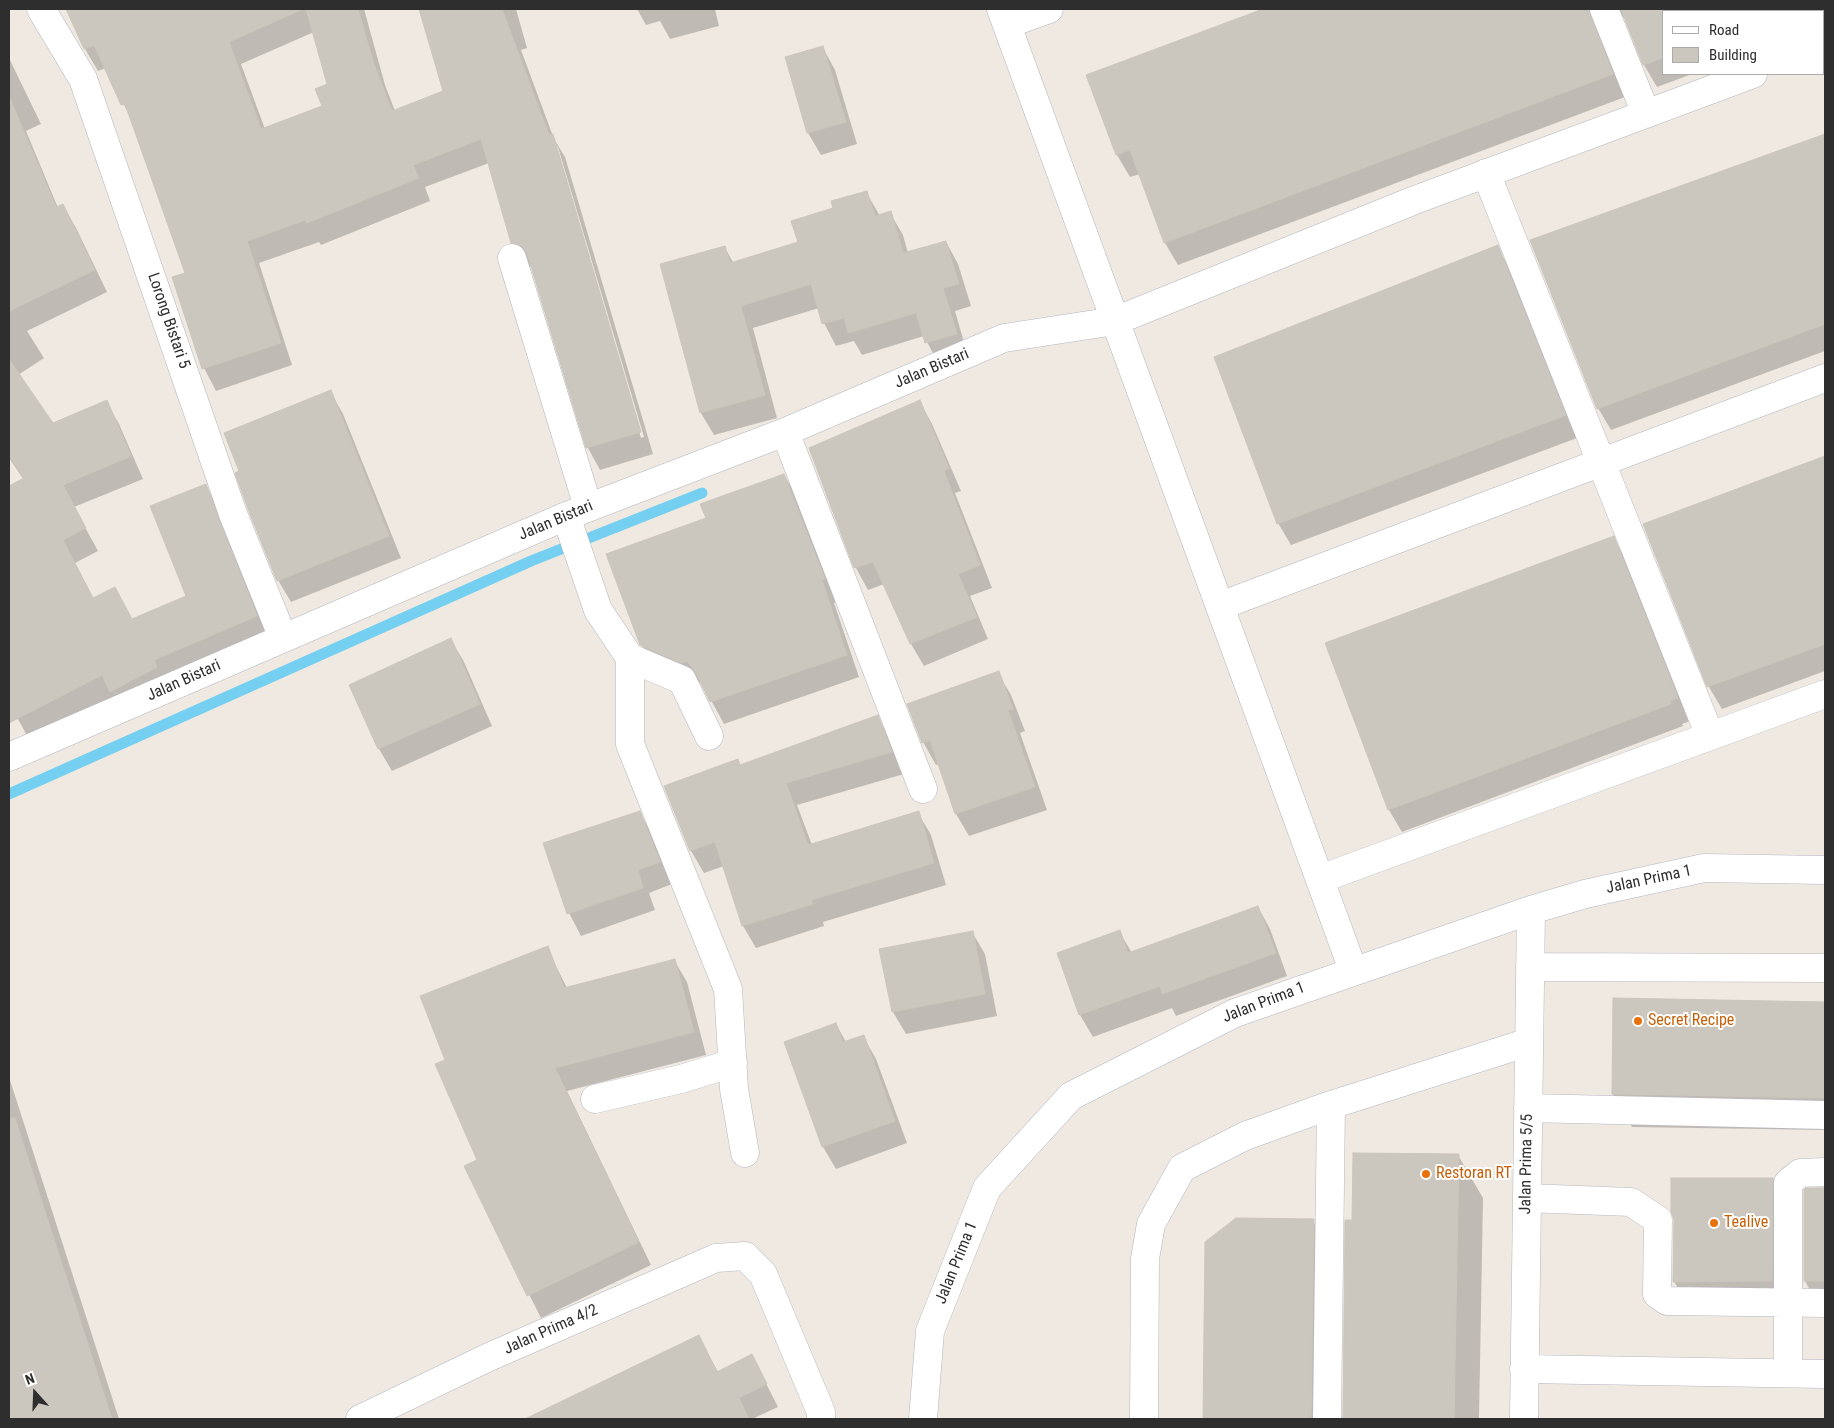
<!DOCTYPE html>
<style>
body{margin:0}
#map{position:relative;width:1834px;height:1428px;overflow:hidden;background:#efe9e1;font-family:"Roboto Condensed",sans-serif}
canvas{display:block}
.frame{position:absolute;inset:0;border:10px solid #2e2e2e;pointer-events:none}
.legend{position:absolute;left:1662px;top:10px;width:162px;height:65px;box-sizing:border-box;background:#fff;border:1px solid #ababab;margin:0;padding:6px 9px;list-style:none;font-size:15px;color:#2e2e2e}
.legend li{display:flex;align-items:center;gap:10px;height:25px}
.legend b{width:25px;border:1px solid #ababab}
.north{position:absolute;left:10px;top:1368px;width:50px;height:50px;-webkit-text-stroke:4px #fff;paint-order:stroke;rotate:340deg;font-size:14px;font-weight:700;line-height:20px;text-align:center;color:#2e2e2e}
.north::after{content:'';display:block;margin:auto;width:18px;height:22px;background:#2e2e2e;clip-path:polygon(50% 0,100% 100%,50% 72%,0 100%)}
</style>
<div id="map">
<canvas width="1834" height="1428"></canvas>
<div class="frame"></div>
<ul class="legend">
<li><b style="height:6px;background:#fff"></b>Road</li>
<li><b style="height:14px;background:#cbc7bf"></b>Building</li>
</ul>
<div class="north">N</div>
</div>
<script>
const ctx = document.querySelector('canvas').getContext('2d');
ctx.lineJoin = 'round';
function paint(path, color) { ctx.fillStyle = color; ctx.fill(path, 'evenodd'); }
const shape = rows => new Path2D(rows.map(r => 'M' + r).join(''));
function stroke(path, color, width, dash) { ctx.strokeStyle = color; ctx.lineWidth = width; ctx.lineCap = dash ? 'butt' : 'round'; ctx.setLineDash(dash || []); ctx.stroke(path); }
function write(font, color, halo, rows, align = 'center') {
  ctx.font = font + ' "Roboto Condensed",sans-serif'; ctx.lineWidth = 4; ctx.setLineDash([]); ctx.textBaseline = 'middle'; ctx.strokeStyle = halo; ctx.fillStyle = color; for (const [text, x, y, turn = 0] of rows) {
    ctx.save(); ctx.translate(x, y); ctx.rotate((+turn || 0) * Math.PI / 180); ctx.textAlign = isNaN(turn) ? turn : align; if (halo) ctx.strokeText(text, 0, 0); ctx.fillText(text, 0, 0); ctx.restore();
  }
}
paint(shape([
 [68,9,364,9,385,85,395,111,445,92,421,9,516,9,527,48,521,50,554,139,565,157,653,454,600,470,588,448,532,267,525,265,512,242,489,163,425,187,430,201,321,245,319,242,259,263,292,365,216,391,204,368,187,274,133,123,106,68,98,71,85,49],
 [314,32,329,85,324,106,265,129,241,64],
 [554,143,558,147,644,437,641,438],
 [637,9,715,9,719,26,670,39,660,21,646,25],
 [1267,9,1825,9,1825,23,1823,24,1823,11,1663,11,1663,74,1692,74,1657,87,1644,65,1626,18,1620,16,1625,97,1178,265,1165,243,1140,174,1130,177,1117,155,1087,75],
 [823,48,835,70,857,144,821,155,808,133,786,58],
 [9,58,41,124,26,131,58,208,63,205,76,228,107,292,27,331,44,358,18,375,52,425,106,402,119,424,143,479,74,507,98,551,75,563,94,600,132,620,188,597,206,486,218,508,269,639,30,741,13,710,9,712,9,488,24,480,9,458],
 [1825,135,1825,351,1611,430,1598,408,1531,241],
 [866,192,880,216,890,213,903,235,908,253,946,242,958,264,971,306,955,311,968,356,939,365,924,336,862,355,854,341,836,346,824,323,819,308,753,328,777,418,714,435,701,413,662,265,725,248,734,264,800,243,834,209],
 [1497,247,1510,269,1577,438,1291,545,1278,523],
 [330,391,343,414,401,558,291,602,278,580],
 [920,402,932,424,961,491,955,493,992,588,970,596,988,639,924,666,911,644,884,584,868,590,856,568,811,448],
 [1825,457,1825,671,1722,709,1709,687,1644,525],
 [784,475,797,497,837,601,834,603,859,677,724,724,701,682,694,684,655,668,642,645,707,519],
 [1613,537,1626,560,1690,721,1682,724,1683,726,1402,832,1389,810,1326,644],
 [451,640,464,662,492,726,392,771,379,749,350,685],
 [998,673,1011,695,1025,731,1020,733,1047,810,969,836,956,814,940,764,936,765,923,742],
 [877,717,890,739,904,774,797,805,812,845,918,813,931,835,946,885,823,922,824,926,756,948,743,926,724,866,704,873,691,851,737,760,741,766],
 [639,812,652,834,672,884,649,893,655,910,581,936,569,913],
 [1258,907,1270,929,1287,976,1176,1016,1172,1008,1093,1037,1080,1015,1058,954,1119,931,1132,953],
 [972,932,985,954,997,1016,906,1034,893,1012],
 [547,948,567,988,674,960,687,982,706,1055,567,1091,651,1265,541,1318,465,1167,479,1160,446,1060],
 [1614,999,1825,1003,1825,1130,1632,1127,1613,1094],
 [836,1024,846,1042,863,1036,876,1059,907,1143,836,1169,823,1147,785,1043],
 [9,1077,119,1419,9,1419],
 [1458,1155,1483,1198,1479,1419,1344,1419,1346,1221,1353,1221],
 [1773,1179,1779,1190,1778,1292,1680,1292,1674,1281],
 [1825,1188,1825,1292,1811,1292,1805,1281,1805,1191],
 [1313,1221,1338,1263,1336,1419,1204,1419,1206,1243],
 [699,1337,718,1372,752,1356,778,1407,752,1419,527,1419]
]), '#0003');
stroke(shape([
 [9,794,531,561,702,493]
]), '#75cff0', 11);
const building = shape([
 [66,9,303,9,229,42,261,129,322,106,315,89,327,84,306,9,358,9,373,61,392,111,443,91,419,9,502,9,549,135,553,134,641,432,586,448,527,253,522,246,511,243,481,139,413,165,419,178,307,223,305,220,247,241,281,343,202,369,172,277,185,273,125,104,121,105,94,45,84,49,66,9],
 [1263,9,1589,9,1613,74,1164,243,1130,150,1116,155,1086,75,1263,9],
 [1621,9,1663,9,1663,58,1643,65,1621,9],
 [823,46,846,122,807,133,785,57,823,46],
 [9,96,56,207,63,204,95,270,9,311,9,96],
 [1825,134,1825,324,1597,409,1530,240,1825,134],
 [867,191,875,216,891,211,903,253,946,241,959,284,943,288,957,334,925,343,916,313,848,333,844,318,822,324,811,284,741,306,765,395,700,413,660,264,725,246,730,263,798,242,791,221,833,208,831,201,867,191],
 [1498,245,1566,415,1277,524,1214,357,1498,245],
 [9,359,53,423,107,400,131,456,63,485,86,528,63,540,93,598,115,587,132,619,186,596,150,506,206,484,257,616,154,660,157,667,110,692,102,675,9,723,9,486,24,478,9,456,9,359],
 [331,390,389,536,277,581,248,509,235,473,239,471,224,433,331,390],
 [920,400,949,468,944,471,980,565,958,574,977,617,910,644,873,562,854,568,809,448,920,400],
 [1825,456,1825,644,1707,687,1643,524,1825,456],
 [784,474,825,579,822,580,847,655,710,702,696,673,687,661,681,663,640,645,606,554,706,518,700,504,784,474],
 [1614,536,1678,698,1670,701,1671,704,1388,810,1325,643,1614,536],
 [451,638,480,704,378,749,349,685,451,638],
 [999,671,1013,709,1008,710,1035,787,955,814,930,740,922,743,907,704,999,671],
 [878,715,892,752,786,783,808,845,919,811,934,863,811,900,813,904,742,926,715,842,690,851,664,786,738,759,740,765,878,715],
 [640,811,660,862,638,870,643,888,567,914,543,843,640,811],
 [1258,906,1276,953,1162,994,1160,986,1079,1015,1057,953,1120,930,1128,953,1258,906],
 [973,931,985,994,892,1012,879,949,973,931],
 [548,946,564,988,675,959,694,1032,555,1068,639,1242,527,1296,464,1166,477,1160,435,1064,445,1060,420,996,548,946],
 [1613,998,1825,1002,1825,1098,1612,1094,1613,998],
 [836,1023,843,1042,864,1035,895,1121,822,1147,784,1042,836,1023],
 [15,1118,112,1419,9,1419,9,1119,15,1118],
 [1353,1153,1459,1154,1454,1419,1343,1419,1345,1220,1352,1220,1353,1153],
 [1671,1178,1773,1178,1772,1281,1673,1282,1674,1220,1671,1212,1671,1178],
 [1806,1188,1825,1188,1825,1281,1804,1281,1804,1190,1806,1188],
 [1236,1218,1314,1219,1311,1419,1203,1419,1205,1242,1236,1218],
 [699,1335,717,1372,752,1354,767,1384,739,1398,749,1419,525,1419,699,1335]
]);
paint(building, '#cbc7bf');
stroke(building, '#cbc5ba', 1);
const minor = shape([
 [41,9,83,79,233,514,283,638],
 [1001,9,1353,970],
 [1604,9,1646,114],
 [1007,24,1049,9],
 [1823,47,1825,46],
 [1486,173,1710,736],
 [512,258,588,507],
 [785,432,923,789],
 [564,517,570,528,598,610,630,658,682,680,709,736],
 [1220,606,1825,378],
 [630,658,630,744,728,989,734,1089,745,1153],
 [9,757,564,517,785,432,1004,338,1115,321,1415,200,1753,74],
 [1320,879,1825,694],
 [1530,967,1825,968],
 [595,1099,681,1079,733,1063],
 [1528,1108,1825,1115],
 [1527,1198,1631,1202,1658,1220,1657,1294,1667,1301,1825,1303],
 [1524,1369,1825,1374],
 [1788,1373,1788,1183,1800,1173,1825,1172],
 [360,1419,489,1357,716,1258,745,1256,763,1274,821,1412,821,1419],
 [923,1419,930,1331,987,1188,1071,1096,1235,1013,1531,910,1585,894,1704,868,1825,870],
 [1144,1419,1145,1259,1151,1224,1182,1168,1245,1136,1331,1105,1529,1042],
 [1327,1419,1331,1105],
 [1524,1419,1531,910]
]);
stroke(minor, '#b4b7c1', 29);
stroke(minor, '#fff', 28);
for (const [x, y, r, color] of [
 [1638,1021,5,"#e8710a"],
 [1426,1174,5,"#e8710a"],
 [1714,1223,5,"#e8710a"]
]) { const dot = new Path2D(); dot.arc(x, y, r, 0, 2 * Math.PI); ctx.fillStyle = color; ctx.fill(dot); stroke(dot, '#fff', 2); }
write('16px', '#2e2e2e', '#fff', [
 ["Lorong Bistari 5",168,321,71],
 ["Jalan Bistari",932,369,-23],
 ["Jalan Bistari",556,521,-23],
 ["Jalan Bistari",184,681,-24],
 ["Jalan Prima 1",1649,880,-12],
 ["Jalan Prima 1",1264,1003,-21],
 ["Jalan Prima 5/5",1527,1164,-89],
 ["Jalan Prima 1",957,1263,-68],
 ["Jalan Prima 4/2",551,1330,-24]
]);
write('16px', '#c56008', '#fff', [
 ["Secret Recipe",1648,1021],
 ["Restoran RT",1436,1174],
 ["Tealive",1724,1223]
], 'left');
</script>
